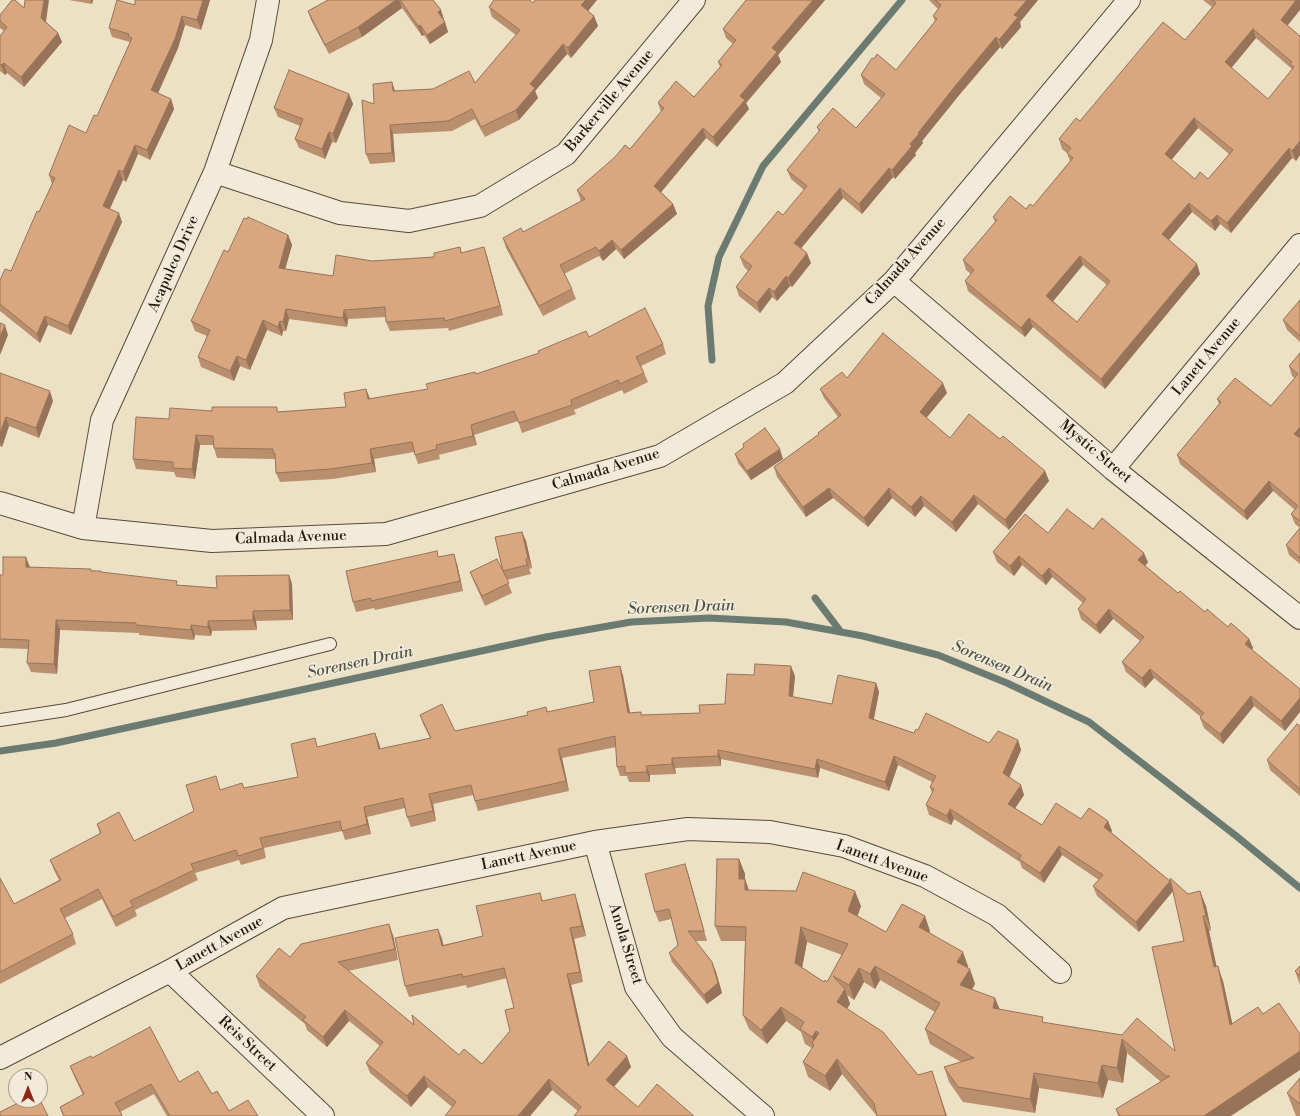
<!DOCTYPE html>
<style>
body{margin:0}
#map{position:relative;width:1300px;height:1116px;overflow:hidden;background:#ece0c5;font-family:"Libre Bodoni",serif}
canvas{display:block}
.north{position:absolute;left:8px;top:1068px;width:40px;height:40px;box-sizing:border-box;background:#f3ebd9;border:1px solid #a19787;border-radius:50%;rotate:0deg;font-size:11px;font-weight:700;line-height:16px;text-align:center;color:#25180c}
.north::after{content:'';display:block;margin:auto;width:14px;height:18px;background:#8f2418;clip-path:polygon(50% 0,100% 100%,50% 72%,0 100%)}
</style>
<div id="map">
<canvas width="1300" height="1116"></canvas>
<div class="north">N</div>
</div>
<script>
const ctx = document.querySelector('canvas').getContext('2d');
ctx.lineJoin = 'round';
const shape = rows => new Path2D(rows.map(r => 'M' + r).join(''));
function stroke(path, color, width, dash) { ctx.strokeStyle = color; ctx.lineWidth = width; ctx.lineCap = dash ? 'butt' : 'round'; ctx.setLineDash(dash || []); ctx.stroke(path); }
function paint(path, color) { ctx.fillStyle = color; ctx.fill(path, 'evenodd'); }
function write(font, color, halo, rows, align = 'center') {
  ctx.font = font + ' "Libre Bodoni",serif'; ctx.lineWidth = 3.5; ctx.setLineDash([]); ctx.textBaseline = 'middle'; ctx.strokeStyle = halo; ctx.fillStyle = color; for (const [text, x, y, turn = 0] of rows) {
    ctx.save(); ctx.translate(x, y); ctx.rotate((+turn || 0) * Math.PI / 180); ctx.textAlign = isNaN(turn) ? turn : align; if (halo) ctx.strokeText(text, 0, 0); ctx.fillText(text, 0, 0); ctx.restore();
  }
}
stroke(shape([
 [712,360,708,306,719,257,763,166,902,0],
 [815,598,841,632],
 [0,751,56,743,546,637,631,622,709,618,786,622,863,636,938,655,1007,683,1089,722,1235,835,1300,888]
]), '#6b7b71', 7);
const service = shape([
 [0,720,66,710,330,644]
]);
const minor = shape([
 [215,172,340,213,409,221,480,206,566,154,694,0],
 [894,281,1113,469,1300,618],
 [1113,469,1300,245],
 [0,503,83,528,212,541,386,534,660,456,785,383,894,281,1129,0],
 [83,528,102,420,215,172,261,40,268,0],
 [595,842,636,987,672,1037,763,1116],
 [170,971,323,1116],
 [0,1058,170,971,283,908,595,842,688,829,770,832,844,846,925,876,997,915,1060,972]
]);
stroke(service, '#574a3a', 14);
stroke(minor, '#574a3a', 24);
stroke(service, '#f3ebd9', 12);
stroke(minor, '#f3ebd9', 22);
paint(shape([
 [69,0,93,0,92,4],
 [135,0,210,0,201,30,185,25,178,48,158,93,171,99,174,109,150,160,138,154,126,182,123,180,110,208,122,222,71,335,48,325,40,343,0,311,0,280,11,271,39,212,52,184,49,175,86,133,97,116,130,42,112,37,109,28,135,5],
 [328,0,433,0,441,10,444,20,448,32,430,44,424,35,422,36,402,8,362,37,329,54,311,20,308,11],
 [746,0,825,0,778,55,781,62,746,103,749,109,717,147,706,138,661,192,673,204,677,214,624,259,616,249,603,261,599,256,564,274,572,289,576,299,543,316,506,248,503,238,523,232,581,201,577,190,630,149,661,112,658,103,694,97,720,67,718,62,733,44,726,38,723,29],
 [929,0,1038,0,1020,22,1021,27,1002,49,1000,47,960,94,922,141,923,143,915,153,916,155,895,179,893,177,862,214,843,198,801,248,811,263,792,287,790,286,777,301,772,297,760,313,739,296,736,287,748,271,744,267,740,257,783,215,804,190,791,179,787,170,819,132,817,127,856,128,881,98,864,84,861,75,874,59,896,70,935,21,933,16,938,9],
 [1203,0,1300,0,1287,26,1300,36,1300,155,1296,161,1292,158,1231,233,1220,224,1215,231,1192,212,1169,240,1197,264,1200,274,1105,389,1033,327,1025,337,968,291,965,281,971,274,966,270,963,260,995,222,993,217,1026,209,1033,206,1070,161,1067,153,1062,149,1059,139,1080,121,1185,40,1212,7],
 [1256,38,1292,69,1268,99,1231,68],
 [1198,128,1229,154,1208,179,1195,179,1171,160],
 [1083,265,1107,285,1077,322,1053,301],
 [533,3,588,11,594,16,598,26,571,58,567,54,535,91,538,98,519,120,485,137,475,119,452,131,393,134,395,162,370,164,366,154,392,82,395,91,433,89,475,83,516,35,492,17,489,7],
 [24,8,46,22,58,33,62,42,24,87,7,73,5,75,0,71,0,36,4,31,0,28,0,15],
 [349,94,353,104,336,143,332,142,325,159,299,148,295,139,300,126,278,117,274,108],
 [288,235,292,245,285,269,333,276,372,261,434,257,460,247,462,253,487,256,503,315,449,331,448,328,390,331,386,322,386,317,348,319,347,327,289,319,286,331,283,331,282,336,267,330,250,370,240,366,234,381,201,367,198,357,207,336,195,331,191,321,228,252],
 [1300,300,1300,342,1287,330,1283,320],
 [589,337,663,344,666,354,641,366,648,382,624,394,622,390,574,410,576,414,522,433,518,421,474,435,477,445,439,455,440,459,418,464,414,452,374,459,376,472,333,479,280,482,276,473,275,459,217,458,214,448,213,445,200,445,195,479,176,477,174,472,136,469,133,459,169,419,212,411,278,412,346,407,366,389,370,399,428,389,476,374],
 [1300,353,1300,528,1295,524,1291,514,1295,510,1273,491,1247,520,1180,464,1177,455,1219,404,1217,399,1271,406,1295,378,1292,376,1289,366],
 [0,373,53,401,39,438,9,426,2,447,0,446],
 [847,378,947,393,926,418,950,438,1000,439,1045,471,1049,481,1009,530,978,504,956,532,924,506,915,517,892,498,868,527,833,498,806,517,777,477,774,467,819,435,818,433,838,417,824,398,820,389],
 [743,444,783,459,751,480,738,463,735,454,744,447],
 [1300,528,1300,564,1289,555,1286,545],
 [1093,529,1148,562,1145,566,1178,593,1205,612,1249,639,1253,648,1252,650,1300,689,1285,731,1254,706,1223,744,1204,728,1200,718,1201,717,1154,678,1145,688,1126,672,1122,662,1140,641,1113,619,1100,634,1081,619,1078,609,1083,603,1052,577,1046,585,1022,565,1014,576,997,562,993,552,1048,533],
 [522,532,526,541,532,568,529,569,531,574,507,580,512,593,485,606,474,582,470,572,503,572,495,537],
 [439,557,457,564,463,591,375,610,374,608,356,612,353,602],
 [30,567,101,571,102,573,178,585,217,588,289,575,292,584,293,620,256,621,257,630,212,631,211,636,195,635,194,640,139,635,139,633,60,630,57,674,31,672,27,663,28,649,0,648,0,575,3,575],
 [620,666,623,676,630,713,641,712,642,715,700,713,725,704,754,675,795,676,793,697,832,704,876,683,879,692,874,719,914,733,918,730,989,743,1018,740,1021,750,1009,777,1024,795,1015,808,1042,825,1081,819,1108,821,1112,831,1111,832,1170,881,1173,891,1188,894,1206,906,1211,930,1209,931,1216,966,1223,981,1232,1024,1231,1116,1118,1116,1116,1109,1161,1082,1127,1053,1123,1083,1108,1080,1103,1098,1039,1088,1035,1113,963,1102,949,1082,944,1067,961,1062,930,1044,925,1029,935,1012,880,980,875,989,864,982,854,1000,847,995,850,1004,847,1009,918,1075,937,1086,877,1116,842,1074,830,1091,808,1077,803,1062,812,1048,805,1044,801,1032,786,1021,767,1044,749,1029,743,1015,745,941,721,941,715,926,739,859,745,874,745,879,749,890,861,906,857,916,886,932,930,931,929,933,968,966,967,968,975,984,972,989,1000,1010,1045,1023,1122,1035,1175,1051,1184,941,1173,891,1139,932,1097,896,1093,886,1099,880,1062,855,1044,883,1022,868,1020,862,954,819,951,825,929,815,926,805,932,793,930,787,932,782,898,765,889,791,820,768,818,778,721,759,721,766,675,768,676,774,650,775,650,782,629,782,627,776,620,776,617,767,616,747,562,758,569,791,478,811,473,795,433,804,436,821,411,827,407,817,405,808,367,817,371,834,345,840,342,831,264,848,266,858,241,865,239,860,195,873,198,880,135,910,137,916,116,927,102,899,65,918,73,934,76,944,0,984,0,878,14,904,59,880,54,870,50,860,100,834,97,824,134,841,194,811,216,776,220,790,244,788,298,777,318,747,375,733,380,749,430,738,423,724,420,715,455,731,528,715,546,707,548,712,594,702],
 [807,942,842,955,827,982,824,982,802,968],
 [1300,726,1300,796,1270,770,1267,760],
 [685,864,688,873,707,941,695,941,712,962,716,972,722,993,707,1004,672,962,669,953,678,945,671,919,659,922,655,912],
 [540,893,543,901,578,904,586,936,574,939,583,982,571,985,589,1065,631,1067,614,1087,638,1107,694,1116,578,1111,552,1090,530,1116,445,1116,452,1107,428,1087,411,1107,370,1073,366,1063,380,1046,349,1021,327,1047,307,1030,305,1024,260,987,256,976,393,935,398,960,348,971,414,1025,459,1055,482,1064,510,1031,514,1008,507,978,467,988,466,985,409,997,405,986,438,929,442,939,443,945,483,936],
 [1300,966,1300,985,1295,971],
 [92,1058,179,1082,212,1094,229,1111,258,1116,167,1116,154,1094,120,1112,122,1116,63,1116,60,1107,83,1095,74,1076,70,1066],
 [1300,1078,1300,1116,1296,1116,1287,1093]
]), '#ba8f6d');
paint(shape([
 [44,0,49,0,45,28,41,18],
 [91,0,93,0,92,4],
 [203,0,210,0,201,30,197,20],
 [396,0,399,0,402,8,362,37,358,27],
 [586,0,597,0,585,15,581,5],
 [813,0,825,0,778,55,781,62,746,103,749,109,717,147,713,137,740,96,772,48],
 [1027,0,1038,0,1020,22,1021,27,1002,49,999,40,1014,15],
 [1296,0,1300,0,1300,10,1284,30,1281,20],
 [441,10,444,20,442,22,438,12],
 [182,16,185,25,178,48,155,100,151,90],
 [594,16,598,26,571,58,568,48],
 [445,22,448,32,430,44,427,35],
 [420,25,424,35,422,36,418,26],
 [1253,29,1256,38,1228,72,1225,62],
 [58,33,62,42,24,87,21,77],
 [996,37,1000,47,960,94,922,141,923,143,915,153,916,155,895,179,892,170,910,144,918,133,956,85],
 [563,44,567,54,535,91,538,98,519,120,516,110,530,84],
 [4,63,7,73,5,75,1,65],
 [392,82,395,92,393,91],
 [349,94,353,104,336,143,333,134],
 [171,99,174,109,150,160,147,150],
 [1194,118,1198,128,1168,164,1165,154],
 [390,125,393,134,395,162,392,153],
 [703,128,706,138,658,196,654,186],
 [329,132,332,142,325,159,322,149],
 [1300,141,1300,155,1296,161,1292,151],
 [135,145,138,154,126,182,123,172],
 [1289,148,1292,158,1231,233,1227,223],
 [889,168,893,177,862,214,859,204],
 [119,170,123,180,107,215,103,206],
 [840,188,843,198,798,252,794,243],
 [1189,203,1192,212,1166,243,1162,234],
 [673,204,677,214,624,259,621,250],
 [119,213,122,222,71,335,68,326],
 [1217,215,1220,224,1215,231,1211,221],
 [288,235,292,245,283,277,279,268],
 [612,240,616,249,603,261,599,251],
 [484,247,487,256,503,315,500,306],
 [807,253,811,263,792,287,788,278],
 [1080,256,1083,265,1050,305,1046,296],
 [1197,264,1200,274,1105,389,1101,379],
 [786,276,790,286,777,301,774,292],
 [769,288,772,297,760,313,757,303],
 [286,309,289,319,286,331,283,322],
 [344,310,348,319,347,327,343,318],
 [45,316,48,325,40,343,37,334],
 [1029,318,1033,327,1025,337,1021,328],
 [263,320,267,330,250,370,246,360],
 [280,321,283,331,282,336,278,327],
 [5,325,8,335,0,355,0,337],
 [237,356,240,366,234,381,230,371],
 [943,383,947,393,923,422,920,412],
 [366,389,370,399,368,399],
 [50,391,53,401,39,438,36,428],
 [6,417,9,426,2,447,0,442,0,433],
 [471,425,477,445,473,436],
 [1300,427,1300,441,1294,434],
 [196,435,200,445,195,479,192,469],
 [370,449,374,459,376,472,372,463],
 [780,449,783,459,751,480,747,471],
 [1045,471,1049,481,1009,530,1005,520],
 [1269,481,1273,491,1247,520,1244,511],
 [829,488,833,498,806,517,803,507],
 [889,488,892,498,868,527,864,518],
 [974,495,978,504,956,532,952,522],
 [921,496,924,506,915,517,911,507],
 [522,532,526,541,532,568,528,558],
 [1144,553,1148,562,1142,570,1138,560],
 [454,554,457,564,463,591,460,581],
 [1019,556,1022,565,1014,576,1010,566],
 [26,557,30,567,26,567],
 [526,559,529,569,531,574,527,565],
 [1049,568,1052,577,1046,585,1042,576],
 [289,575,292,584,293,620,290,610],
 [1109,609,1113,619,1100,634,1096,625],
 [253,611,256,621,257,630,253,620],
 [56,620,60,630,57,674,54,664],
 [208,621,212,631,211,636,208,627],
 [191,625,195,635,194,640,191,630],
 [1249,639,1253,648,1249,654,1245,644],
 [620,666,623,676,632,723,628,713],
 [791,666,795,676,792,706,789,696],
 [1150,669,1154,678,1145,688,1142,678],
 [876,683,879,692,872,727,869,718],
 [1251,696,1254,706,1223,744,1220,734],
 [1300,698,1300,712,1285,731,1281,721],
 [375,733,379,743,383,759,379,749],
 [1018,740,1021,750,1007,783,1003,773],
 [558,749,562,758,569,791,566,781],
 [718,750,721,759,721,766,718,756],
 [894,756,898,765,889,791,885,782],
 [672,758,675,768,676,774,672,764],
 [817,759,820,768,818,778,815,769],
 [646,766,650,775,650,782,647,772],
 [1021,785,1024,795,1012,813,1008,804],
 [429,794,433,804,436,821,433,811],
 [364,807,367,817,371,834,367,824],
 [950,809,954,819,951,825,947,816],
 [1108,821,1112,831,1108,836,1104,827],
 [1059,846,1062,855,1044,883,1040,873],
 [739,859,745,874,744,894,739,879],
 [685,864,688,873,707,941,704,931],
 [745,879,750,894,745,890],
 [1170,881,1173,891,1139,932,1136,922],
 [855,891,861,906,854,926,848,911],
 [1200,891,1206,906,1211,930,1206,916],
 [575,894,578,904,586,936,582,926],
 [925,916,930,931,924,942,919,927],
 [1203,916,1209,931,1220,982,1214,967],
 [389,924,393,935,398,960,395,949],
 [801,927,807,942,800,978,795,963],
 [570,928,574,939,583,982,580,972],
 [438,929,442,939,446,956,442,946],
 [963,952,968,966,962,977,957,962],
 [712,962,716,972,722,993,707,1004,704,995],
 [875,966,880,980,875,989,870,974],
 [1218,966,1223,981,1236,1040,1230,1025],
 [859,968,864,982,854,1000,849,985],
 [970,969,975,984,966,1000,960,985],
 [567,974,571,985,592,1077,588,1066],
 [845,989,850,1004,842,1016,837,1002],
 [995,998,1001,1012,993,1008],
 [781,1007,786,1021,767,1044,761,1030],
 [345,1010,349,1021,327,1047,323,1037],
 [816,1031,822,1046,818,1051,812,1037],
 [1122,1039,1127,1053,1123,1083,1117,1068],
 [1300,1051,1300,1070,1231,1116,1204,1116],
 [627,1056,631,1067,610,1091,606,1080],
 [837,1059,842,1074,830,1091,825,1076],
 [1102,1065,1108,1080,1103,1098,1098,1083],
 [932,1071,947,1116,946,1116],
 [1034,1073,1039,1088,1035,1113,1030,1099],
 [424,1076,428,1087,411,1107,407,1096],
 [549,1079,552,1090,530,1116,518,1116]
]), '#977459');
const building = shape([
 [12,0,15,0,24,8,25,0,44,0,41,18,58,33,21,77,4,63,1,65,0,64,0,36,7,27,0,21,0,15,12,0],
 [117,0,135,5,135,0,203,0,197,20,182,16,175,39,151,90,171,99,147,150,135,145,123,172,119,170,103,206,119,213,68,326,45,316,37,334,0,304,0,280,5,269,11,271,37,211,39,212,55,178,49,175,69,125,86,133,94,115,97,116,132,38,128,36,129,34,109,28,117,0],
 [328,0,396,0,358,27,325,45,308,11,328,0],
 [400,0,433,0,441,10,438,12,445,22,427,35,420,25,418,26,400,0],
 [494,0,530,0,533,3,535,0,586,0,581,5,594,16,568,48,563,44,530,84,535,88,516,110,481,127,472,109,448,121,390,125,392,153,366,154,362,100,374,104,373,84,392,82,393,91,433,89,469,71,475,83,520,30,489,7,494,0],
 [746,0,813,0,772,48,777,52,740,96,745,100,713,137,703,128,654,186,673,204,621,250,612,240,599,251,596,247,560,265,572,289,539,306,503,238,521,228,523,232,585,199,577,190,615,157,625,145,630,149,664,108,658,103,676,81,694,97,722,65,718,62,736,40,723,29,746,0],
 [935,0,1027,0,1014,15,1018,17,999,40,996,37,956,85,918,133,919,134,910,144,912,146,892,170,889,168,859,204,840,188,794,243,807,253,788,278,786,276,774,292,769,288,757,303,736,287,752,266,740,257,778,211,783,215,807,186,787,170,820,130,817,127,833,108,856,128,885,94,861,75,872,58,874,59,877,54,896,70,937,19,933,16,941,5,935,0],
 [1212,0,1296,0,1281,20,1300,36,1300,141,1292,151,1289,148,1227,223,1217,215,1211,221,1189,203,1162,234,1197,264,1101,379,1029,318,1021,328,965,281,974,270,963,260,997,220,993,217,1010,196,1026,209,1030,204,1033,206,1073,158,1067,153,1071,148,1059,139,1076,118,1080,121,1163,22,1185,40,1216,3,1212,0],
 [1253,29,1292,62,1290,64,1294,67,1268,99,1225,62,1253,29],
 [1194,118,1233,150,1208,179,1200,172,1195,179,1165,154,1194,118],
 [1080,256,1110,281,1077,322,1046,296,1080,256],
 [289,70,349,94,333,134,329,132,322,149,295,139,303,119,274,108,289,70],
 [248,217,288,235,279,268,333,276,336,255,372,261,434,257,434,253,460,247,461,253,484,247,500,306,445,321,444,318,386,322,385,307,344,310,343,318,286,309,283,322,280,321,278,327,263,320,246,360,237,356,230,371,198,357,210,330,191,321,224,250,228,252,244,218,247,219,248,217],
 [1300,300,1300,336,1283,320,1300,300],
 [645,308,663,344,636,357,644,373,620,384,618,380,571,400,572,405,519,423,514,411,471,425,473,436,436,445,437,449,415,455,412,442,370,449,372,463,330,469,276,473,275,453,273,453,273,449,214,448,213,436,196,435,192,469,173,468,173,462,133,459,136,417,169,419,170,408,212,411,212,407,277,407,277,412,346,407,344,393,366,389,368,399,428,389,426,384,475,372,476,374,539,353,538,351,586,331,589,337,645,308],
 [0,323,5,325,0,337,0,323],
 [883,333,943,383,920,412,950,438,969,414,1000,439,1003,436,1045,471,1005,520,974,495,952,522,921,496,911,507,889,488,864,518,829,488,803,507,774,467,819,434,818,433,841,415,820,389,842,372,847,378,883,333],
 [1300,353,1300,427,1294,434,1300,438,1300,521,1291,514,1298,506,1269,481,1244,511,1177,455,1221,402,1217,399,1235,378,1271,406,1298,374,1289,366,1300,353],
 [0,373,50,391,36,428,6,417,0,433,0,373],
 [765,428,780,449,747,471,735,454,744,447,743,444,765,428],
 [1067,509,1093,529,1102,518,1144,553,1138,560,1178,593,1180,591,1205,612,1207,609,1228,627,1231,623,1249,639,1245,644,1300,689,1300,698,1281,721,1251,696,1220,734,1200,718,1204,713,1150,669,1142,678,1122,662,1144,637,1109,609,1096,625,1078,609,1086,599,1049,568,1042,576,1019,556,1010,566,993,552,1025,514,1048,533,1067,509],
 [1300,528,1300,558,1286,545,1300,528],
 [522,532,528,558,526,559,527,565,503,571,495,537,522,532],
 [437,551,438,557,454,554,460,581,371,601,371,598,353,602,346,571,437,551],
 [3,557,26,557,26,567,91,569,91,571,101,571,101,572,177,581,176,585,217,588,216,576,289,575,290,610,253,611,253,620,208,621,208,627,191,625,191,630,136,625,136,623,56,620,54,664,27,663,29,640,0,639,0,575,3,575,3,557],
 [497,559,509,583,482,596,470,572,497,559],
 [755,664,791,666,789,696,832,704,838,675,876,683,869,718,914,733,916,729,918,730,926,713,989,743,998,731,1018,740,1003,773,1021,785,1008,804,1042,825,1056,803,1081,819,1089,808,1108,821,1104,827,1170,881,1136,922,1093,886,1103,875,1059,846,1040,873,1019,859,1021,855,950,809,947,816,926,805,934,789,930,787,936,776,894,756,885,782,817,759,815,769,718,750,718,756,672,758,672,764,646,766,647,772,625,773,625,766,617,767,615,736,558,749,566,781,475,801,471,785,429,794,433,811,407,817,403,798,364,807,367,824,342,831,340,821,260,838,263,848,238,856,236,850,191,864,194,870,130,901,133,906,113,917,98,889,60,909,73,934,0,972,0,878,14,904,61,880,50,860,101,833,97,824,119,812,134,841,194,811,186,785,216,776,220,790,242,783,244,788,298,777,291,744,315,738,317,747,375,733,379,749,431,738,420,715,442,704,455,731,528,715,527,712,546,707,547,712,594,702,589,671,620,666,628,713,641,712,641,715,700,713,699,705,725,704,727,674,754,675,755,664],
 [1297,724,1300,726,1300,789,1267,760,1297,724],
 [717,859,739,859,739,879,745,879,745,890,796,891,803,872,855,891,848,911,886,932,902,904,925,916,919,927,963,952,957,962,970,969,960,985,995,998,993,1008,1043,1017,1042,1022,1122,1035,1137,1018,1175,1051,1152,947,1184,941,1170,878,1188,894,1200,891,1206,916,1203,916,1214,967,1218,966,1230,1025,1258,1007,1263,1014,1279,1003,1300,1034,1300,1051,1204,1116,1120,1116,1116,1109,1170,1076,1166,1076,1122,1039,1117,1068,1102,1065,1098,1083,1034,1073,1030,1099,958,1087,944,1067,974,1058,925,1029,940,1003,875,966,870,974,859,968,849,985,833,976,845,989,837,1002,883,1032,918,1075,932,1071,946,1116,877,1116,874,1103,837,1059,825,1076,803,1062,814,1045,812,1043,819,1033,816,1031,812,1037,800,1029,804,1022,781,1007,761,1030,743,1015,746,927,715,926,717,859],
 [801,927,848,944,827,982,825,980,824,982,795,963,801,927],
 [685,864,704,931,688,931,712,962,718,983,704,995,669,953,678,945,669,909,655,912,645,874,685,864],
 [540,893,542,901,575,894,582,926,570,928,580,972,567,974,588,1066,609,1041,627,1056,606,1080,638,1107,657,1084,694,1116,574,1116,581,1107,549,1079,518,1116,445,1116,456,1102,424,1076,407,1096,366,1063,383,1042,345,1010,323,1037,303,1020,306,1017,256,976,279,948,290,957,301,944,389,924,395,949,338,962,414,1025,412,1015,459,1055,464,1049,482,1064,510,1031,505,1010,514,1008,504,968,463,977,462,974,405,986,395,938,438,929,442,946,483,936,476,906,540,893],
 [1300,966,1300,976,1295,971,1300,966],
 [150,1027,179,1082,198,1071,212,1094,217,1091,229,1111,248,1100,258,1116,170,1116,151,1084,115,1103,122,1115,120,1116,64,1116,60,1107,84,1094,70,1066,91,1056,92,1058,150,1027],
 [1300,1078,1300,1104,1287,1093,1300,1078],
 [24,1100,40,1100,48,1116,0,1116,0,1112,24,1100]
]);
paint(building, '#d8a67f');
stroke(building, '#977459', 1);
write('15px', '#25180c', '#f3ebd9', [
 ["Barkerville Avenue",610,101,-50],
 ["Calmada Avenue",906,262,-48],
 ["Acapulco Drive",174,264,-66],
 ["Lanett Avenue",1207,357,-50],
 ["Mystic Street",1095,452,40],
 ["Calmada Avenue",606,470,-17],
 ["Calmada Avenue",291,538,-2],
 ["Lanett Avenue",529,856,-12],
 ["Lanett Avenue",882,862,20],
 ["Lanett Avenue",220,944,-29],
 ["Anola Street",625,944,73],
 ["Reis Street",247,1044,43]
]);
write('italic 16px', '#4e5247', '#f3ebd9', [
 ["Sorensen Drain",681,608,-2],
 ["Sorensen Drain",360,663,-12],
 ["Sorensen Drain",1002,667,23]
]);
</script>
